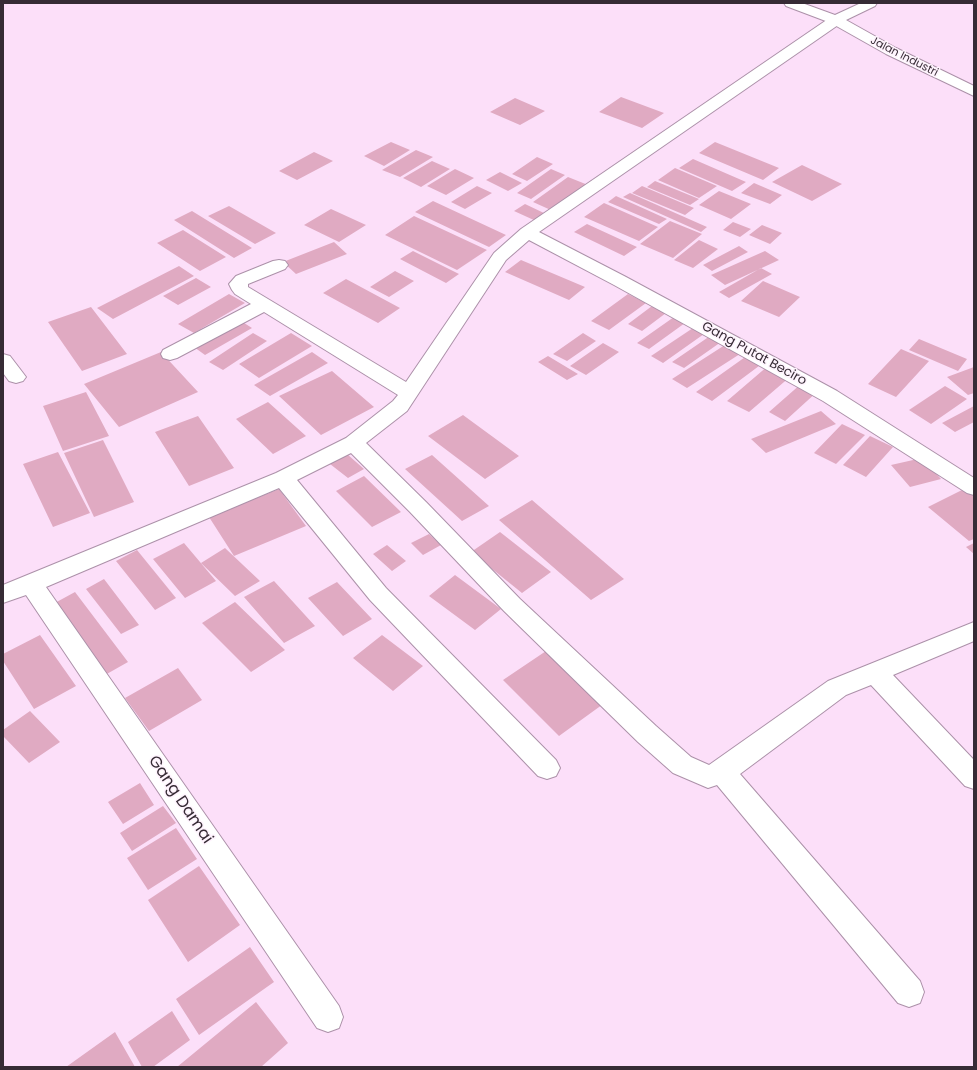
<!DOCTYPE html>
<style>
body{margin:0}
#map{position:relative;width:977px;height:1070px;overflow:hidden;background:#fcdff9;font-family:Poppins,sans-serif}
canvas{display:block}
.frame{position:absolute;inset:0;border:4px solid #362b35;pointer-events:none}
</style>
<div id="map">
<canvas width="977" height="1070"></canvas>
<div class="frame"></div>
</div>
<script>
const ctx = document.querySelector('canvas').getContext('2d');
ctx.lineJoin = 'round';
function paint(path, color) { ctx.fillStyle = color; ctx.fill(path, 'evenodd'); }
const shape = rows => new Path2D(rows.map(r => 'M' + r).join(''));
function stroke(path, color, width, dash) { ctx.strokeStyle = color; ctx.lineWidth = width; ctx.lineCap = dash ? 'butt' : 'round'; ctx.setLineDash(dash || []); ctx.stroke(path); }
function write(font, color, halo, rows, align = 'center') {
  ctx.font = font + ' Poppins,sans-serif'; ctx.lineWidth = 3; ctx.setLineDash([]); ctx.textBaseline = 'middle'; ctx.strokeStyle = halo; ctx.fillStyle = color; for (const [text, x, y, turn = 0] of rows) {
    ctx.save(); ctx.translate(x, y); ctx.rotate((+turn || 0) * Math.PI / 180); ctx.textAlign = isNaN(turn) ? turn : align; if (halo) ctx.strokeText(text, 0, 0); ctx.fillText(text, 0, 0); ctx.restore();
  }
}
paint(shape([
 [621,97,664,113,642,128,599,112],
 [515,98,545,111,520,125,490,112],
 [391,142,410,150,384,166,364,156],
 [715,142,779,168,763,180,699,153],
 [416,150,433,157,400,177,382,170],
 [314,152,333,161,297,180,279,171],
 [537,157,553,164,527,181,512,174],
 [693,159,746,182,732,191,679,168],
 [432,161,450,169,421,187,403,178],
 [802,165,842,184,812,201,772,182],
 [675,168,717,186,699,198,658,180],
 [455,169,474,178,446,195,427,186],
 [551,169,565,175,531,199,517,193],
 [500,172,522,183,508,191,486,180],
 [568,177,588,185,553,211,533,202],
 [655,181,699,199,690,205,647,187],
 [754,183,782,195,770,204,741,193],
 [477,186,492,193,465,209,451,202],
 [642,186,694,208,685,215,632,193],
 [719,191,751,204,731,219,699,205],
 [630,193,707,227,701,232,623,197],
 [616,196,667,219,659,224,608,202],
 [433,201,506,235,489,247,415,212],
 [604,203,658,227,639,241,584,217],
 [525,204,546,214,536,221,514,211],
 [229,206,276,233,255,244,208,216],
 [331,209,366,225,339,242,304,225],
 [192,211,252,248,234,258,174,220],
 [414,216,487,250,457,270,385,235],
 [670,221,702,234,673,258,640,244],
 [733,222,751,229,740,237,723,230],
 [587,224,637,247,624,256,574,232],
 [762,225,782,233,770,244,749,235],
 [183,230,226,257,200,271,157,243],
 [699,240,718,249,693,268,674,260],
 [334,242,347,254,296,274,283,262],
 [739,246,748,252,712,271,703,265],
 [413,251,459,274,446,283,400,259],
 [765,251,779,260,725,285,711,275],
 [521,260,585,287,569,300,505,272],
 [179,266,194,276,113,319,97,308],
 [761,268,772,274,729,298,719,292],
 [395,271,414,281,389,297,370,287],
 [196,278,211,287,178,305,163,296],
 [346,279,400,308,378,323,323,293],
 [763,281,800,297,779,317,741,301],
 [229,294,245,303,194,333,178,324],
 [628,294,646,303,609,330,591,321],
 [652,306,666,313,642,331,628,324],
 [91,307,127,354,82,371,48,322],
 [674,317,685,323,649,349,637,343],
 [241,321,252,328,205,355,194,347],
 [693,328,704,334,663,363,651,356],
 [253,333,267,341,223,370,209,362],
 [291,333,312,346,259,378,239,364],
 [583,333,596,341,567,361,553,354],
 [710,336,721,342,684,368,672,362],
 [919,339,967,359,958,371,909,350],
 [603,343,619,352,586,375,570,366],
 [728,343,743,352,687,388,672,379],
 [901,349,929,361,896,397,868,384],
 [161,352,198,392,119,427,84,384],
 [312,352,328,363,270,396,254,385],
 [748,355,763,363,712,401,696,392],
 [548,356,578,374,567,380,538,362],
 [769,365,791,376,749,412,727,401],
 [974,367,974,393,968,395,947,377],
 [332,371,374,407,321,435,279,396],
 [802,383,818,391,785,421,769,412],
 [945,386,967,399,931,424,909,410],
 [86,392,109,436,63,451,43,406],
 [268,402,306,436,273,454,236,419],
 [974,406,974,422,955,432,942,423],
 [821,411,836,424,766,453,751,439],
 [463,415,519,456,485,479,428,436],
 [198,416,234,468,189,486,155,432],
 [842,424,865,435,836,464,814,453],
 [870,436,893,447,866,477,843,465],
 [103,440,134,502,94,517,64,453],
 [58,452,90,513,53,527,23,464],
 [347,454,364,469,348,478,330,464],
 [432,455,489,506,462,521,405,469],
 [922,458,941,479,910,487,891,465],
 [364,476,401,512,372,527,336,491],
 [970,486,974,490,974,539,969,541,928,507],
 [279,489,306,526,234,556,209,517],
 [532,500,624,579,591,600,499,520],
 [500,532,551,572,522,593,471,552],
 [429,534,441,545,423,555,411,543],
 [184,543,216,581,185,598,153,559],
 [974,543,974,554,966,547],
 [387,545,406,561,392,571,373,554],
 [225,548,260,581,235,596,201,563],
 [137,550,176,598,155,610,116,561],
 [455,575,501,609,475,630,429,596],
 [104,579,139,625,121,634,86,589],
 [274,581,315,626,284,643,244,597],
 [337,582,372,619,343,636,308,598],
 [75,592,128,662,105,675,53,604],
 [235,602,285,650,251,672,202,623],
 [40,635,76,686,34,709,3,661,3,654],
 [382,635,423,666,393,691,353,658],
 [549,649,606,702,559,736,503,680],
 [178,668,202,700,149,731,125,698],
 [30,711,60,742,29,763,3,736,3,730],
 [140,783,154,805,123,824,108,802],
 [163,806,176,823,132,851,120,833],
 [176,828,197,859,148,890,127,858],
 [199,866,240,925,188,962,148,900],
 [250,947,274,982,199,1035,176,999],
 [256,1002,288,1043,261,1067,177,1067],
 [172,1011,190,1040,153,1067,142,1067,128,1042],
 [115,1032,135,1067,66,1067]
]), '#e0aac2');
const minor = shape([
 [836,16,841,17,843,20,841,23,539,232,626,277,837,391,974,478,974,495,967,493,823,401,614,285,529,240,506,260,407,411,366,443,426,502,520,599,656,726,691,757,709,765,828,681,974,622,974,641,893,675,974,760,974,789,965,786,871,685,846,695,740,774,920,981,924,992,920,1003,909,1007,898,1003,717,785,708,788,673,773,638,742,504,611,410,512,351,453,297,480,386,588,556,760,560,768,556,776,547,779,538,776,370,600,279,488,46,587,339,1006,343,1017,339,1028,328,1032,317,1028,26,595,3,603,3,585,276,473,346,438,393,401,398,395,264,312,177,358,170,360,163,358,161,354,163,350,251,304,235,294,232,290,229,284,236,276,273,261,279,260,285,261,288,265,285,269,248,284,248,287,406,382,494,253,521,229,831,17,836,16],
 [3,354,10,356,23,373,26,377,23,381,16,383,9,381,3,373,3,354]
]);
const tertiary = shape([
 [784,3,802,3,835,15,861,3,877,3,875,6,846,20,896,48,974,86,974,96,886,54,831,23,786,6,784,3]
]);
stroke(minor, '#ac91a9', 2);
stroke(tertiary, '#ac91a9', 2);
paint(minor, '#fff');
paint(tertiary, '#fff');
write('11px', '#362b35', '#fef3fd', [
 ["Jalan Industri",904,57,27]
]);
write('13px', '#362b35', '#fef3fd', [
 ["Gang Putat Beciro",754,354,29]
]);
write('16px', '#362b35', '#fef3fd', [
 ["Gang Damai",180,800,56]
]);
</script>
